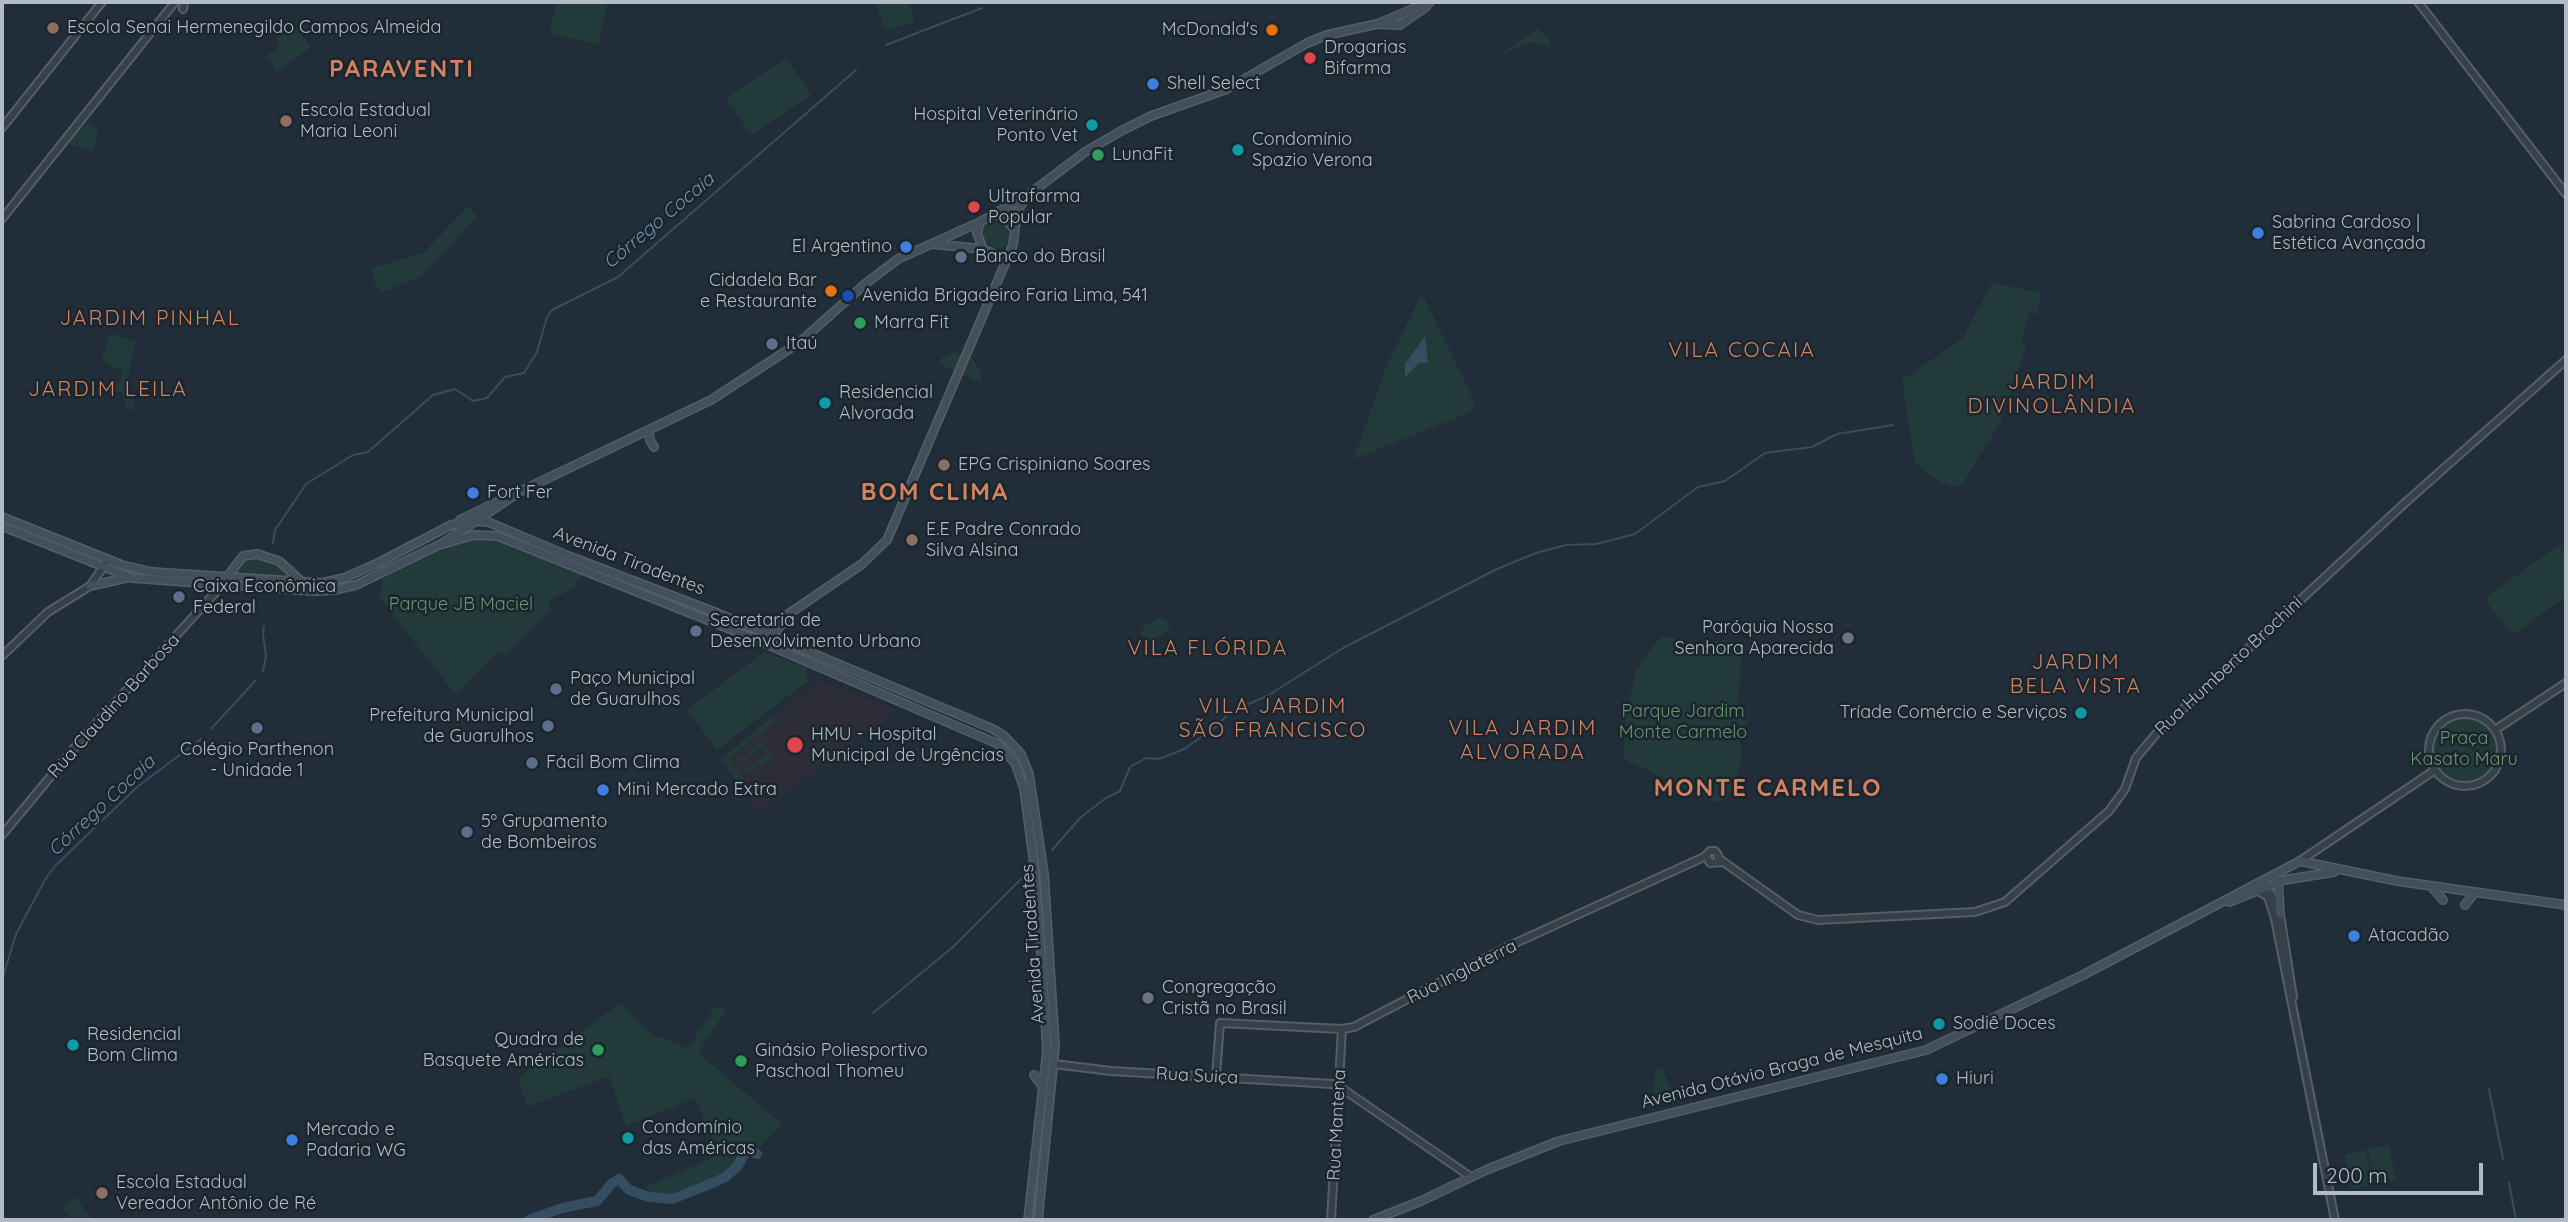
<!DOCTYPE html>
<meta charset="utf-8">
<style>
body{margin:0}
#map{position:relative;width:2568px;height:1222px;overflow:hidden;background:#212e39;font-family:Quicksand,sans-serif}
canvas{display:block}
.frame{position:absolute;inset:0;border:4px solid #b0bbc6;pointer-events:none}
.scale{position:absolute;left:2313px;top:1163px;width:170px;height:32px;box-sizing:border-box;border:4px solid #b0bbc6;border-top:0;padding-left:9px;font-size:21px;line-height:24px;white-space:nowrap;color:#b0bbc6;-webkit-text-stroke:5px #1a252e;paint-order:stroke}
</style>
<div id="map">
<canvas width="2568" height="1222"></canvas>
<div class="frame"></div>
<div class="scale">200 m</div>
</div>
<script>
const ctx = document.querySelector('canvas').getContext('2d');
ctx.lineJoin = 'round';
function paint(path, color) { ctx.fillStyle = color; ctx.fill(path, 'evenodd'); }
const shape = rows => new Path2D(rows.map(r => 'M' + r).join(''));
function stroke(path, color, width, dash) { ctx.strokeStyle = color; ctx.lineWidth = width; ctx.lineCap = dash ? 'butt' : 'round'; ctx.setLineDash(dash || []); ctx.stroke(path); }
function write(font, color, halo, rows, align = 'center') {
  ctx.font = font + ' Quicksand,sans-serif'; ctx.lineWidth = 5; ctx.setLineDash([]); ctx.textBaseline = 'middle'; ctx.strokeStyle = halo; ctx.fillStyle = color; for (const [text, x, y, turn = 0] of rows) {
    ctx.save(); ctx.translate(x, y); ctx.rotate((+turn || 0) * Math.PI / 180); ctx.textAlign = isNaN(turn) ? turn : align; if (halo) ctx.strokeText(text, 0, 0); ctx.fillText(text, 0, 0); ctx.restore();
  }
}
paint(shape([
 [820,681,898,710,760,812,720,759]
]), '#2d2d3a');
paint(shape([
 [557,2,607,2,599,44,549,34],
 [875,2,908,2,915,21,886,31],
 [294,25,311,47,277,72,267,56,279,47,276,39],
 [1538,29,1547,36,1550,47,1531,42,1498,56],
 [787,58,811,95,751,135,726,98],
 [84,122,91,123,98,132,94,151,66,143],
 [469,206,477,217,421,277,382,292,376,287,371,268,423,253],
 [988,222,999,223,1006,228,1010,239,1007,246,1001,249,982,243,980,235,983,225],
 [1992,283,2042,293,2036,314,2030,313,2021,340,2026,346,2000,423,1961,486,1951,487,1940,482,1915,463,1902,380,1962,339],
 [1422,293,1475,403,1471,412,1354,459,1386,367],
 [111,333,136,342,128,376,130,393,136,408,134,409,127,410,122,392,113,391,114,384,120,384,123,371,101,360],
 [954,352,972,358,979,369,982,383,937,363,943,357],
 [486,537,500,540,586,574,579,578,574,587,548,602,551,609,506,656,499,650,456,695,379,597,383,578,443,549,472,539],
 [2558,546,2566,556,2566,596,2515,634,2510,632,2486,601,2490,594],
 [256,558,275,563,290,578,236,573,246,560],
 [1160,617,1167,621,1170,630,1152,640,1146,638,1140,633,1146,625],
 [1663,637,1672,637,1697,648,1724,640,1734,641,1742,648,1738,705,1747,723,1739,736,1742,753,1735,785,1725,801,1716,802,1623,759,1626,716,1636,670,1654,645],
 [764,652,806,668,808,681,717,750,687,710],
 '2430 750a35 35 0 1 1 70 0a35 35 0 1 1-70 0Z',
 [773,716,776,720,729,758,746,782,741,786,721,759],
 [762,741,773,756,748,774,745,770,766,754,761,748,741,763,738,760],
 [621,1003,637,1021,653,1035,688,1048,715,1007,726,1010,698,1053,782,1124,716,1189,659,1204,645,1187,719,1155,695,1098,626,1126,609,1076,527,1107,518,1078],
 [1656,1069,1662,1069,1678,1102,1651,1107],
 [2389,1145,2396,1180,2375,1184,2368,1149],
 [2366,1150,2373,1185,2352,1189,2345,1154],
 [76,1197,91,1219,89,1220,71,1220,62,1207]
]), '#233a3a');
paint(shape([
 [1425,336,1428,363,1419,363,1405,377,1405,364]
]), '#354d60');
stroke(shape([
 [886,45,982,8],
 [273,543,275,530,306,484,353,455,368,452,433,395,455,389,473,401,487,398,505,377,524,373,537,352,547,317,552,310,618,277,856,70],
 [263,671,266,656,263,634,264,626],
 [211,729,256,680],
 [1052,850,1081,817,1106,798,1120,791,1130,767,1146,758,1159,759,1184,749,1217,726,1230,712,1267,696,1343,648,1497,569,1536,553,1566,545,1596,544,1635,534,1698,487,1725,481,1765,453,1812,447,1837,434,1893,425],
 [2,980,16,934,46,878,55,866,137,787,201,739],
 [873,1013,953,947,1025,875],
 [2489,1089,2503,1159],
 [2509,1183,2516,1220]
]), '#354d60', 2);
stroke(shape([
 [529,1220,562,1208,597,1201,611,1184,619,1179,629,1190,649,1197,673,1199,724,1178,738,1166,746,1149,757,1154]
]), '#354d60', 10);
const tertiary = shape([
 [2418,2,2566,194],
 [183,9,184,2],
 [2,128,102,2],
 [2,219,175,2],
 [2,656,48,612,90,586,106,563],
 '2429 750a36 36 0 1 1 72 0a36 36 0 1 1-72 0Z',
 [2495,730,2566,683],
 [2,835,80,741,225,582],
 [1718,858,1798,915,1818,920,1975,912,2005,902,2109,811,2125,789,2136,758,2156,734,2406,502,2566,360],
 [1718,859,1718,855,1715,851,1710,851,1706,855,1710,863,1724,862],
 [2300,861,2435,770],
 [2263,885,2275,899,2280,914,2293,997],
 [2257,890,2268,897,2275,919,2335,1220],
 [1054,1064,1111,1071,1332,1084,1340,1087,1471,1177],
 [1216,1076,1220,1023,1342,1029,1354,1027,1509,946,1706,856],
 [1331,1220,1342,1029]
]);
const secondary = shape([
 [1377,24,1400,25,1426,7],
 [995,214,1005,219,1013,228],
 [980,222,977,233,983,249],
 [932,244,983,249,997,255],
 [649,431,650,440,654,447],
 [2,517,122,565,152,572,322,583,344,578,378,563,451,525,475,521,488,522,571,557,717,613,993,729,1004,736,1021,754,1029,774,1044,874,1055,1046,1038,1220],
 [460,520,509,496],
 [2,526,132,578,313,591,334,590,356,585,439,545,474,535,498,536,745,635,998,744,1015,763,1024,788,1034,864,1043,978,1047,1051,1028,1220],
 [440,545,519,492,711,400,800,342,865,284,898,259,980,222,1028,195,1085,152,1121,131,1151,116,1227,89,1307,43,1327,35,1377,24,1430,2],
 [227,577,243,556,257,554,279,561,302,582],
 [90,586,126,578],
 [762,632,862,564,887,540,1013,245,1017,212,1025,199],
 [770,638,790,615],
 [2278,880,2280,914],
 [2432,887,2443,900],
 [2229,902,2284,880,2334,872],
 [2465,905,2474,893],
 [1034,1075,1043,1087],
 [1373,1220,1421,1201,1486,1170,1559,1141,1926,1050,2083,975,2300,861,2397,881,2566,905]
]);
stroke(tertiary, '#535e67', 10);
stroke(secondary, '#535e67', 10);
stroke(tertiary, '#354049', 6);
stroke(secondary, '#43505c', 7);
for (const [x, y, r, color] of [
 [53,28,7,"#8d6e63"],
 [1272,30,7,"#e8710a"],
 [1310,58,7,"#e0444e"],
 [1153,84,7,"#3f7fe0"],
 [286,121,7,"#8d6e63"],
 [1092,125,7,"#0f9aa8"],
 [1238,150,7,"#0f9aa8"],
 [1098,155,7,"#2e9e5b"],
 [974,207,7,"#e0444e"],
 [2258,233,7,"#3f7fe0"],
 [906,247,7,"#3f7fe0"],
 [961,257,7,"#5c6f8a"],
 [831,291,7,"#e8710a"],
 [848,296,7,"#1a4fb4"],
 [860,323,7,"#2e9e5b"],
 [772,344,7,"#5c6f8a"],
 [825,403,7,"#0f9aa8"],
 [944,465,7,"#8d6e63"],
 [473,493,7,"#3f7fe0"],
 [912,540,7,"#8d6e63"],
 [179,597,7,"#5c6f8a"],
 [696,631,7,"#5c6f8a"],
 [1848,638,7,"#6b7280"],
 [556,689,7,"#5c6f8a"],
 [2081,713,7,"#0f9aa8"],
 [548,726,7,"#5c6f8a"],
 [257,728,7,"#5c6f8a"],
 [795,745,9,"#e0444e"],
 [532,763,7,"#5c6f8a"],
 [603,790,7,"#3f7fe0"],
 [467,832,7,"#5c6f8a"],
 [2354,936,7,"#3f7fe0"],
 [1148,998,7,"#6b7280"],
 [1939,1024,7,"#0f9aa8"],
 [73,1045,7,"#0f9aa8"],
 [598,1050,7,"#2e9e5b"],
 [741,1061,7,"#2e9e5b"],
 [1942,1079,7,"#3f7fe0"],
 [628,1138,7,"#0f9aa8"],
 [292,1140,7,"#3f7fe0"],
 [102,1193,7,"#8d6e63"]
]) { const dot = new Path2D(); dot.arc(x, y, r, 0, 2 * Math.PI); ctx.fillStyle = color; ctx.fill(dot); stroke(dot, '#1a252e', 2.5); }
write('18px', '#b0bbc6', '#1a252e', [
 ["Escola Senai Hermenegildo Campos Almeida",67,28],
 ["McDonald's",1258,30,"right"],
 ["Drogarias",1324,48],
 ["Bifarma",1324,69],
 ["Shell Select",1167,84],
 ["Escola Estadual",300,111],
 ["Maria Leoni",300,132],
 ["Hospital Veterinário",1078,115,"right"],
 ["Ponto Vet",1078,136,"right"],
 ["Condomínio",1252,140],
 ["Spazio Verona",1252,161],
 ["LunaFit",1112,155],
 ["Ultrafarma",988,197],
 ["Popular",988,218],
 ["Sabrina Cardoso |",2272,223],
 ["Estética Avançada",2272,244],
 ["El Argentino",892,247,"right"],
 ["Banco do Brasil",975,257],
 ["Cidadela Bar",817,281,"right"],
 ["e Restaurante",817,302,"right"],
 ["Avenida Brigadeiro Faria Lima, 541",862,296],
 ["Marra Fit",874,323],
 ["Itaú",786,344],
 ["Residencial",839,393],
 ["Alvorada",839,414],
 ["EPG Crispiniano Soares",958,465],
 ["Fort Fer",487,493],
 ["E.E Padre Conrado",926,530],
 ["Silva Alsina",926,551],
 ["Caixa Econômica",193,587],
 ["Federal",193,608],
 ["Secretaria de",710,621],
 ["Desenvolvimento Urbano",710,642],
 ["Paróquia Nossa",1834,628,"right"],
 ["Senhora Aparecida",1834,649,"right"],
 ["Paço Municipal",570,679],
 ["de Guarulhos",570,700],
 ["Tríade Comércio e Serviços",2067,713,"right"],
 ["Prefeitura Municipal",534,716,"right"],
 ["de Guarulhos",534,737,"right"],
 ["HMU - Hospital",811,735],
 ["Municipal de Urgências",811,756],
 ["Colégio Parthenon",257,750,"center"],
 ["- Unidade 1",257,771,"center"],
 ["Fácil Bom Clima",546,763],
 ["Mini Mercado Extra",617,790],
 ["5º Grupamento",481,822],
 ["de Bombeiros",481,843],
 ["Atacadão",2368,936],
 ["Congregação",1162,988],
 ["Cristã no Brasil",1162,1009],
 ["Sodiê Doces",1953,1024],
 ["Residencial",87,1035],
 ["Bom Clima",87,1056],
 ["Quadra de",584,1040,"right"],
 ["Basquete Américas",584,1061,"right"],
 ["Ginásio Poliesportivo",755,1051],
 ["Paschoal Thomeu",755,1072],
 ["Hiuri",1956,1079],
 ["Condomínio",642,1128],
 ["das Américas",642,1149],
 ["Mercado e",306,1130],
 ["Padaria WG",306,1151],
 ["Escola Estadual",116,1183],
 ["Vereador Antônio de Ré",116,1204]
], 'left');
write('18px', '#b0bbc6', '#1a252e', [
 ["Avenida Tiradentes",629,561,21],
 ["Rua Humberto Brochini",2229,666,-43],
 ["Rua Claudino Barbosa",114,706,-48],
 ["Avenida Tiradentes",1033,944,-94],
 ["Rua Inglaterra",1462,972,-27],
 ["Avenida Otávio Braga de Mesquita",1782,1068,-14],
 ["Rua Suiça",1197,1076,3],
 ["Rua Mantena",1337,1125,-87]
]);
write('18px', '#67966c', '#1a252e', [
 ["Parque JB Maciel",461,605],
 ["Parque Jardim",1683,712],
 ["Monte Carmelo",1683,733],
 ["Praça",2464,739],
 ["Kasato Maru",2464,760]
]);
write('italic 19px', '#7090aa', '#1a252e', [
 ["Córrego Cocaia",659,221,-40],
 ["Córrego Cocaia",102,806,-43]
]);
ctx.letterSpacing = '2px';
write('21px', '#d2825e', '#1a252e', [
 ["JARDIM PINHAL",150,319],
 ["VILA COCAIA",1742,351],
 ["JARDIM",2052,383],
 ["DIVINOLÂNDIA",2052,407],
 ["JARDIM LEILA",108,390],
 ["VILA FLÓRIDA",1208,649],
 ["JARDIM",2076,663],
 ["BELA VISTA",2076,687],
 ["VILA JARDIM",1273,707],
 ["SÃO FRANCISCO",1273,731],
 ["VILA JARDIM",1523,729],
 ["ALVORADA",1523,753]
]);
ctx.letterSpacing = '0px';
ctx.letterSpacing = '2px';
write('bold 24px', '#d2825e', '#1a252e', [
 ["PARAVENTI",402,70],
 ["BOM CLIMA",935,493],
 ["MONTE CARMELO",1768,789]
]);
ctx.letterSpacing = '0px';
</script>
